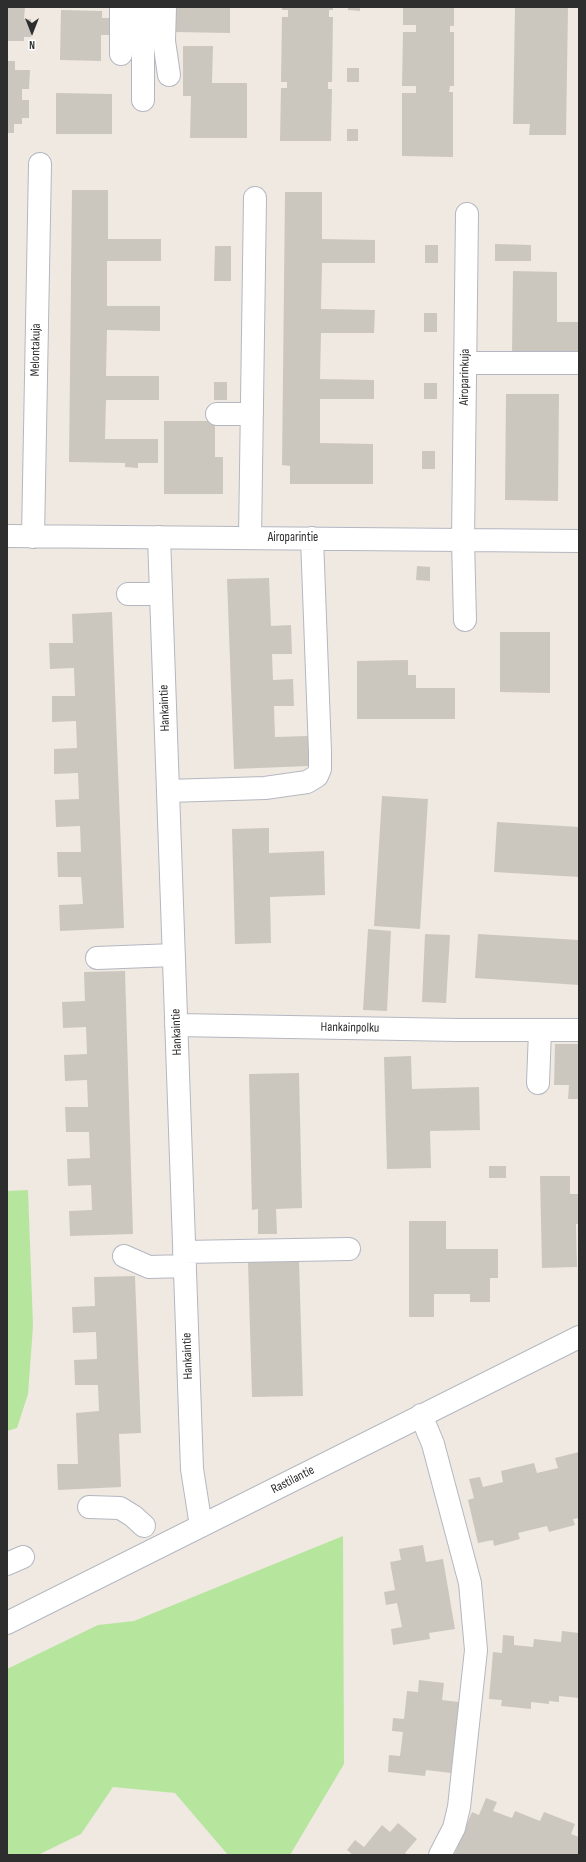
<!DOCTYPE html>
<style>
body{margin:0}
#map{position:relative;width:586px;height:1862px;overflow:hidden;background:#efe9e1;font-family:"Sofia Sans Condensed",sans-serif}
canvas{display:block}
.frame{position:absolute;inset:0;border:8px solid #2e2e2e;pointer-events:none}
.north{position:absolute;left:12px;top:12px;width:40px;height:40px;-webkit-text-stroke:3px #fff;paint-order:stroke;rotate:180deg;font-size:11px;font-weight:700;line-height:16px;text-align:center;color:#2e2e2e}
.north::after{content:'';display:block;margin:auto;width:14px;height:18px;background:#2e2e2e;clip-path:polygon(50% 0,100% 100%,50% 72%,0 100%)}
</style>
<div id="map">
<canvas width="586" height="1862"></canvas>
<div class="frame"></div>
<div class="north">N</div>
</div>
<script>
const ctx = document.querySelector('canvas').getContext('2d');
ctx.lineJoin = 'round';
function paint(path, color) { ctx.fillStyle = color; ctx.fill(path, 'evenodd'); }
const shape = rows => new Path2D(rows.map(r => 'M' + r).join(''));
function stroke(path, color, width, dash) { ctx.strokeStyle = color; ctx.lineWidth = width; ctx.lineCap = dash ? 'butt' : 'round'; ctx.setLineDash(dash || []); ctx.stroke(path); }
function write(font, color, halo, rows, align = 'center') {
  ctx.font = font + ' "Sofia Sans Condensed",sans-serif'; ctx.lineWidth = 3; ctx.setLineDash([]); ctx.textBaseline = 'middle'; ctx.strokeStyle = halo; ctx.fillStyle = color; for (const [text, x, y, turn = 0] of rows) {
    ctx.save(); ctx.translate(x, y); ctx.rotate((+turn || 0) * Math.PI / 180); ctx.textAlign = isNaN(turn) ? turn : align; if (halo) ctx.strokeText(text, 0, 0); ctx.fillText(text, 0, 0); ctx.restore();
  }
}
paint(shape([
 [28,1190,33,1326,28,1394,17,1428,7,1431,7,1191],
 [343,1536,344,1764,290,1855,228,1855,175,1793,113,1787,81,1834,38,1855,7,1855,7,1669,98,1625,134,1621]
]), '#b6e59e');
paint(shape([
 [7,7,25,7,24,19,31,19,31,37,24,37,24,41,7,41],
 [176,7,230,7,230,33,175,32],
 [282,7,333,7,333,10,329,10,329,17,333,17,332,82,328,82,328,89,332,89,331,141,280,141,281,88,287,88,287,82,281,82,282,17,288,17,288,10,282,10],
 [348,7,360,7,360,11,348,10],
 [403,7,454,7,454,26,450,26,450,32,454,32,454,86,450,86,449,92,453,92,453,157,402,156,402,93,416,93,416,86,402,86,403,32,416,32,416,25,403,25],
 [515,7,568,7,566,135,529,135,530,124,513,124],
 [61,10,102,11,102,18,109,18,109,35,101,35,101,61,60,60],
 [183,46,213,46,212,83,247,83,247,138,190,138,191,96,183,96],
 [7,61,15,61,15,70,30,70,29,89,22,89,22,100,29,100,29,118,22,118,22,124,14,124,14,133,7,133],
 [347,68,359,68,359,82,347,82],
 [56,93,112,94,112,134,56,134],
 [347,129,358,129,358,141,347,141],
 [72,190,108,190,108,239,161,239,161,261,107,261,107,306,160,306,160,331,107,330,106,376,159,376,159,400,106,400,105,439,158,439,158,463,138,463,138,468,125,467,125,463,69,462],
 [285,192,322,192,322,239,375,240,375,263,322,263,321,309,375,310,374,333,321,333,320,379,374,380,374,399,320,399,320,443,373,444,373,484,290,484,290,466,282,465],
 [495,244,531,245,531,261,495,261],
 [425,245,438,245,438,263,425,263],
 [215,246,231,246,231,281,214,281],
 [513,271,557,272,557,322,579,322,579,353,512,353],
 [424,313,437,313,437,332,424,332],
 [214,382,227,382,227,400,214,400],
 [424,383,437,383,437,399,424,399],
 [506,394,559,394,558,501,505,500],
 [164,421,215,421,215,457,223,457,223,494,164,494],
 [422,451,435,451,435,469,422,469],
 [417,566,430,567,430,581,416,580],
 [269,578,271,626,291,625,292,654,272,654,273,680,293,679,294,706,274,706,275,737,308,736,309,766,234,769,227,579],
 [112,612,124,928,60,931,59,905,83,904,81,877,58,877,57,852,81,852,80,826,56,827,55,800,79,799,78,773,54,774,54,749,77,748,76,721,52,722,52,696,75,696,74,668,50,669,49,643,73,643,72,614],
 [500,632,550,632,550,693,500,692],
 [408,660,408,675,416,675,416,688,455,688,455,719,357,719,357,661],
 [382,796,428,799,420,929,374,926],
 [497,822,579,827,579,877,494,872],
 [269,828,269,853,324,851,325,895,270,897,271,943,235,944,232,829],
 [368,929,391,931,387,1011,363,1010],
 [425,934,450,935,446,1003,422,1002],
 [478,934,579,940,579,985,475,978],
 [125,971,133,1234,70,1236,69,1211,92,1210,91,1185,68,1186,67,1159,90,1158,89,1132,66,1132,65,1107,88,1107,87,1080,65,1081,64,1055,87,1054,86,1027,63,1028,62,1002,85,1001,84,972],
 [555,1044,579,1044,579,1099,568,1099,569,1085,554,1085],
 [411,1056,412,1089,479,1087,480,1130,430,1131,431,1168,387,1169,384,1057],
 [299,1073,302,1208,276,1209,277,1234,258,1234,258,1209,252,1210,249,1074],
 [489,1166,506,1166,506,1178,489,1178],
 [540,1176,570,1176,570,1194,579,1194,579,1224,576,1224,577,1267,542,1268],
 [409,1221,446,1221,446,1249,498,1249,498,1278,490,1278,490,1302,470,1302,470,1294,434,1294,434,1317,409,1317],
 [299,1260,303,1396,252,1397,248,1262],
 [135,1276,141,1433,119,1434,121,1487,58,1490,57,1464,78,1464,76,1413,99,1411,98,1385,75,1385,74,1360,97,1359,96,1332,73,1333,72,1307,95,1306,94,1277],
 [579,1452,579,1518,573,1519,575,1525,549,1532,547,1526,518,1533,520,1539,494,1546,493,1540,478,1543,468,1500,474,1498,469,1479,480,1477,483,1487,503,1482,501,1471,534,1463,537,1473,558,1468,555,1458],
 [423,1545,426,1562,443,1559,455,1629,429,1633,430,1639,393,1645,391,1629,402,1627,397,1603,386,1605,384,1592,395,1590,390,1562,401,1560,399,1549],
 [562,1631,579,1633,579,1698,559,1696,559,1702,549,1701,549,1704,531,1702,531,1709,501,1706,502,1700,489,1699,493,1652,502,1653,503,1635,514,1636,514,1645,533,1647,534,1639,561,1642],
 [419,1680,444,1683,442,1700,459,1702,451,1773,426,1770,425,1776,388,1772,389,1755,400,1756,403,1732,392,1731,393,1718,404,1719,407,1691,418,1692],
 [486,1798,497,1802,493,1811,512,1818,515,1811,540,1821,544,1812,575,1824,571,1834,579,1837,579,1855,454,1855,472,1812,479,1815],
 [398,1823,417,1839,405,1853,408,1855,353,1855,347,1850,355,1840,364,1847,382,1825,390,1832]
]), '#cbc7bf');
const minor = shape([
 [143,7,143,100],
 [165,7,164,41,169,75],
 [121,54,121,7],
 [465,363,579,363],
 [217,414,252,414],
 [7,536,579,541],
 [33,537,40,164],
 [159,537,192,1469,201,1526],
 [250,538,255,198],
 [128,594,161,594],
 [465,620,463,540,467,214],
 [168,791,265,788,307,782,317,776,320,769,320,752,312,538],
 [97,958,174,955],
 [176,1025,459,1030,579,1030],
 [538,1083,540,1031],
 [184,1252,349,1249],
 [124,1256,149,1267,185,1266],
 [421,1415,433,1444,470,1583,476,1650,459,1807,454,1828,440,1855],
 [89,1507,120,1508,133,1516,144,1526],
 [7,1564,23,1557],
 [7,1623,579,1337]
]);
stroke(minor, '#b4b7c1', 24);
stroke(minor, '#fff', 22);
write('13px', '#2e2e2e', '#fff', [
 ["Melontakuja",36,350,-89],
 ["Airoparinkuja",465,377,-89],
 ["Airoparintie",293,538],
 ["Hankaintie",165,708,-92],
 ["Hankainpolku",350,1028,1],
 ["Hankaintie",177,1032,-92],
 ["Hankaintie",188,1356,-92],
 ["Rastilantie",293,1480,-27]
]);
</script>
